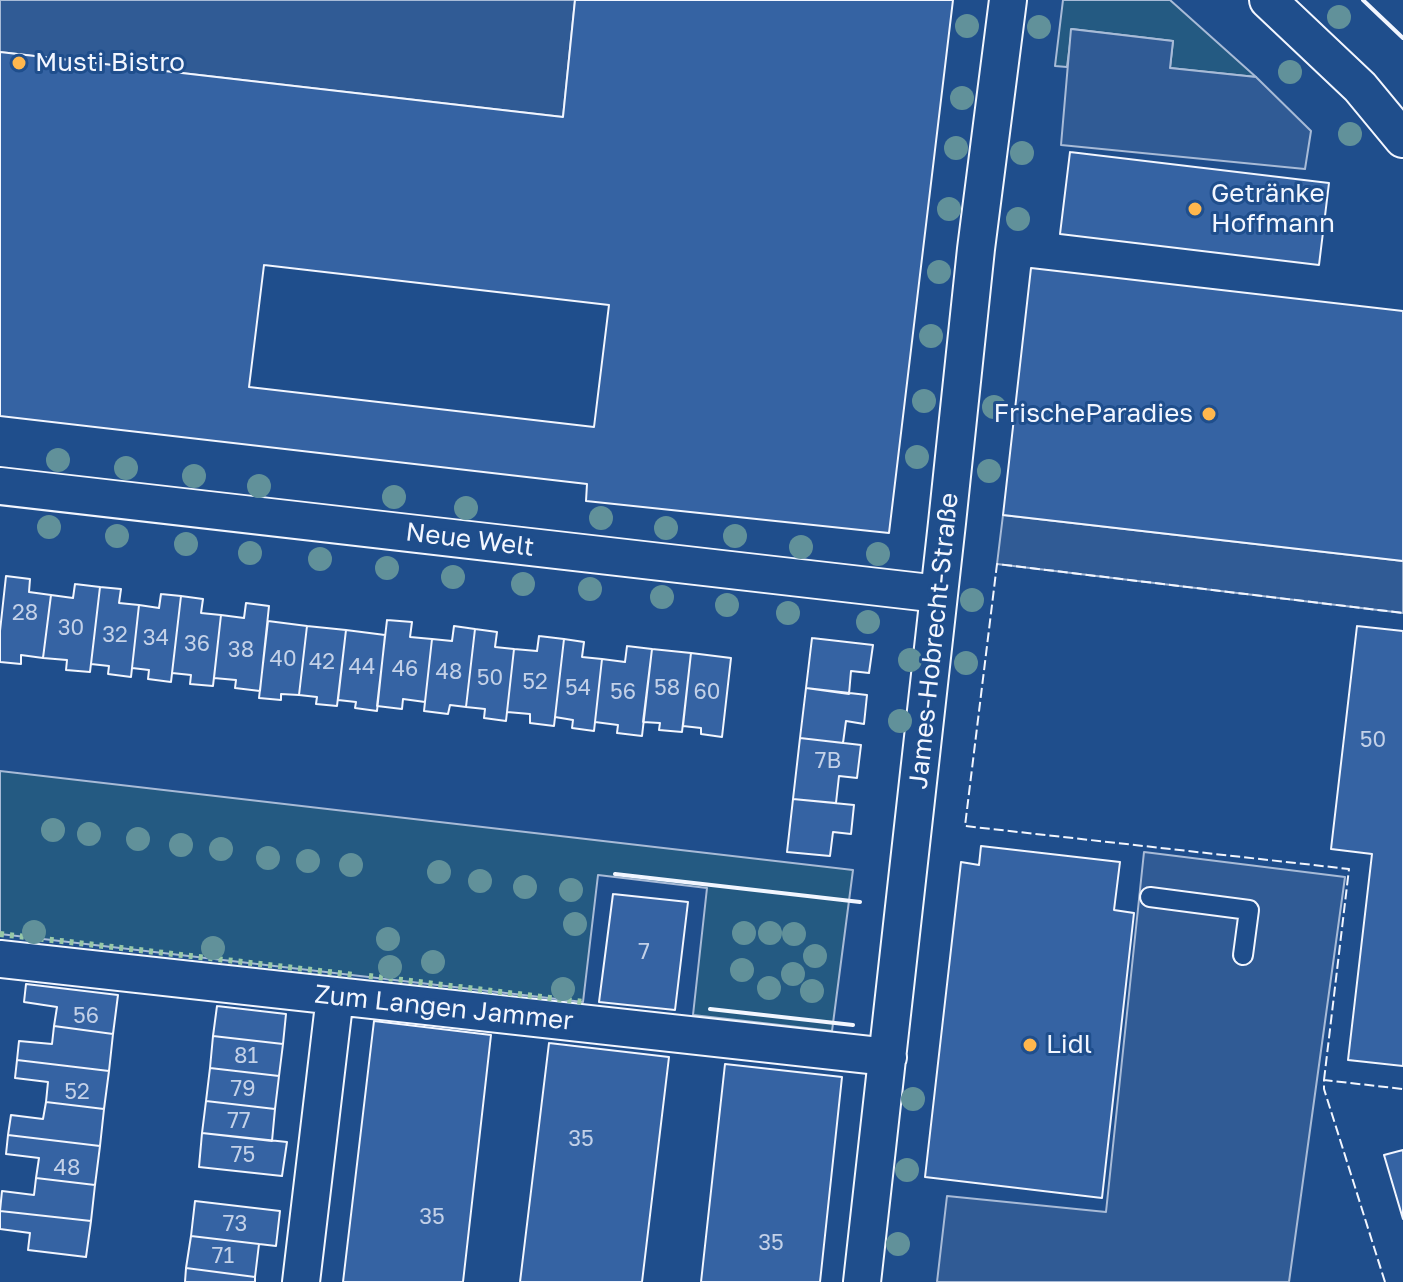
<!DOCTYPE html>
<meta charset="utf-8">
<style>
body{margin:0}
canvas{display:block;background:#1f4e8c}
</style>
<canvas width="1403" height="1282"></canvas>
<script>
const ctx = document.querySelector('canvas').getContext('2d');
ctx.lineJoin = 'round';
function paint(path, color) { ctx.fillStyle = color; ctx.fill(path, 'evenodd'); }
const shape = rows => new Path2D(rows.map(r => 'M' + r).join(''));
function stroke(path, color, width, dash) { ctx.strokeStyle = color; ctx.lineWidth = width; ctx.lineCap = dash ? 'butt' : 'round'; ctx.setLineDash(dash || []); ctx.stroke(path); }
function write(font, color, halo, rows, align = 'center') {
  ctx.font = font + ' "Golos Text",sans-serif'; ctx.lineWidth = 6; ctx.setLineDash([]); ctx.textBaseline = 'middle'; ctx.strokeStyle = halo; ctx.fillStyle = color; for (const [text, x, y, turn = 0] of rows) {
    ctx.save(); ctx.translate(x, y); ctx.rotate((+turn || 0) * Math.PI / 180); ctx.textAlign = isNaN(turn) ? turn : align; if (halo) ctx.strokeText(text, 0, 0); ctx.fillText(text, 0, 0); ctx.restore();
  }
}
const green = shape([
 [1063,0,1170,0,1256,77,1170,68,1173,41,1072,29,1067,67,1055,66,1063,0],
 [0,771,853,870,832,1031,693,1015,707,888,598,875,583,1002,0,934,0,771]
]);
paint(green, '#245a82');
stroke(green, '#a8bbd7', 2);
const parking = shape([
 [0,0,575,0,563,117,0,52,0,0],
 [1071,29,1173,41,1170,68,1256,77,1311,131,1305,169,1061,145,1071,29],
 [1003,515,1403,561,1403,613,997,564,1003,515],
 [1144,852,1345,877,1289,1282,937,1282,947,1196,1106,1212,1144,852]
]);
paint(parking, '#305b95');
stroke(parking, '#a8bbd7', 2);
const building = shape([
 [575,0,953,0,889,533,586,501,587,484,0,416,0,52,563,117,575,0],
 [264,265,609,305,594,427,249,387,264,265],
 [1070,152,1329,183,1319,265,1060,234,1070,152],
 [1031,268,1403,311,1403,561,1003,515,1031,268],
 [6,576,30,579,29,592,51,595,43,658,21,655,21,664,0,662,0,631,6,576],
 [75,584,100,587,90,672,66,670,67,660,43,658,51,595,73,598,75,584],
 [100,587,121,589,119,603,139,605,131,677,108,674,109,666,91,664,100,587],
 [161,594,181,596,171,682,148,679,149,670,132,668,139,605,159,608,161,594],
 [181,596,203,599,201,613,221,615,213,686,190,684,191,675,172,673,181,596],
 [246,603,269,606,260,691,235,688,236,680,214,678,221,615,244,618,246,603],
 [387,620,412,622,410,637,432,639,425,702,403,699,402,709,377,706,387,620],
 [268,621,307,626,299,695,281,694,281,700,259,698,268,621],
 [307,626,346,630,337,706,316,704,317,697,299,695,307,626],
 [454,626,475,629,466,707,450,705,448,714,424,711,432,639,452,641,454,626],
 [1357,626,1403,631,1403,1066,1348,1060,1372,854,1331,849,1357,626],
 [475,629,497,632,495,647,514,649,506,721,484,718,485,709,466,707,475,629],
 [346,630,385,635,377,711,355,708,356,702,338,700,346,630],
 [539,636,564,639,554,726,530,723,530,714,507,712,514,649,537,651,539,636],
 [812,638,873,645,869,673,851,671,849,694,806,688,812,638],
 [564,639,584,642,582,657,602,659,594,731,572,728,573,720,555,717,564,639],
 [627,646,652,649,642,736,617,733,618,725,595,722,602,659,625,662,627,646],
 [652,649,691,653,682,732,659,730,660,723,643,722,652,649],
 [691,653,731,658,722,737,701,734,701,728,683,726,691,653],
 [806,688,867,695,864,724,846,721,843,743,800,738,806,688],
 [800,738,861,745,857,778,839,776,836,803,793,799,800,738],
 [793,799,854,805,851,834,833,832,830,856,787,852,793,799],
 [981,846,1120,862,1114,910,1134,913,1102,1198,925,1177,961,862,979,865,981,846],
 [613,894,688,902,675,1010,599,1002,613,894],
 [26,984,118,995,113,1034,54,1026,57,1007,24,1002,26,984],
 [217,1006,286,1014,283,1044,213,1036,217,1006],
 [374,1021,491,1035,463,1282,343,1282,374,1021],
 [54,1026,113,1034,109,1071,17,1060,19,1041,52,1044,54,1026],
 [213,1036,283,1044,279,1076,210,1068,213,1036],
 [549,1043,669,1057,642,1282,520,1282,549,1043],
 [17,1060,109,1071,104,1109,46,1102,48,1082,15,1078,17,1060],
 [725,1064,842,1077,820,1282,701,1282,725,1064],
 [210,1068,279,1076,275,1109,206,1101,210,1068],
 [206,1101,275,1109,272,1141,202,1133,206,1101],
 [46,1102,104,1109,100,1146,8,1135,11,1115,43,1119,46,1102],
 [202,1133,287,1142,282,1176,199,1167,202,1133],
 [8,1135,100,1146,95,1185,36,1178,39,1158,6,1154,8,1135],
 [1403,1150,1403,1219,1384,1155,1403,1150],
 [36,1178,95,1185,91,1221,0,1211,2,1191,34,1195,36,1178],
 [195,1201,280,1211,276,1246,191,1236,195,1201],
 [0,1211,91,1221,86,1257,28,1250,30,1233,0,1229,0,1211],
 [191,1236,259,1244,255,1277,186,1268,191,1236],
 [186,1268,255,1277,255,1282,185,1282,186,1268]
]);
paint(building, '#3563a3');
stroke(building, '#f2f6ff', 2);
const lane = shape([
 [1150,897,1249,910,1243,955]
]);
const street = shape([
 [1268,0,1360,87,1403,139],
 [0,486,939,594],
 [0,959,888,1057],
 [301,1282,335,996],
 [862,1282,947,523,976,249,1008,0]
]);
stroke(lane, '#f2f6ff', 22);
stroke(street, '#f2f6ff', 40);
stroke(lane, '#1f4e8c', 18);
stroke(street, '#1f4e8c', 36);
stroke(shape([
 [0,934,355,975],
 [369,976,583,1002]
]), '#97c8a6', 6, [4, 6]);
stroke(shape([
 [1324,1080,1349,869,965,826,997,564,1403,613],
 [1385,1282,1324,1089,1324,1080,1403,1089]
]), '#f2f6ff', 2, [10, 4]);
stroke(shape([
 [1363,0,1403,38],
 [615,874,860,902],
 [710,1009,853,1025]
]), '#f2f6ff', 4);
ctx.fillStyle = '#61919a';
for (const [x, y] of [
 [1339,17],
 [967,26],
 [1039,27],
 [1290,72],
 [962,98],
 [1350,134],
 [956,148],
 [1022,153],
 [949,209],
 [1018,219],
 [939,272],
 [931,336],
 [924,401],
 [994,407],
 [917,457],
 [58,460],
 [126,468],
 [989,471],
 [194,476],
 [259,486],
 [394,497],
 [466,508],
 [601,518],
 [49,527],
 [666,528],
 [117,536],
 [735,536],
 [186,544],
 [801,547],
 [250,553],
 [878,554],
 [320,559],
 [387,568],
 [453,577],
 [523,584],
 [590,589],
 [662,597],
 [972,600],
 [727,605],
 [788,613],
 [868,622],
 [910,660],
 [966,663],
 [900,721],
 [53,830],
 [89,834],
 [138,839],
 [181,845],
 [221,849],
 [268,858],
 [308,861],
 [351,865],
 [439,872],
 [480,881],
 [525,887],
 [571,890],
 [575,924],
 [34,932],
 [744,933],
 [770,933],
 [794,934],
 [388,939],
 [213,948],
 [815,956],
 [433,962],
 [390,967],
 [742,970],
 [793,974],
 [769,988],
 [563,989],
 [812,991],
 [913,1099],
 [907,1170],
 [898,1244]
]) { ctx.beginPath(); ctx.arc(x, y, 12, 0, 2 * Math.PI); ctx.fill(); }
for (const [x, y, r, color] of [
 [19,63,8,"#ffb74d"],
 [1195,209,8,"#ffb74d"],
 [1209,414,8,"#ffb74d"],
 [1030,1045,8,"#ffb74d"]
]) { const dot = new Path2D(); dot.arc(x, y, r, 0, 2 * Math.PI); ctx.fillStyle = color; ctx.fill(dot); stroke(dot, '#1f4e8c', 3); }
write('22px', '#c3d1e8', null, [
 ["28",25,613],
 ["30",71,628],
 ["32",115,635],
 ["34",156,638],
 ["36",197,644],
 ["38",241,650],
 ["40",283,659],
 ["42",322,662],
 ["44",362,667],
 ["46",405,669],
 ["48",449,672],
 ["50",490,678],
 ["52",535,682],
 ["54",578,688],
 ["58",667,688],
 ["56",623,692],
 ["60",707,692],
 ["50",1373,740],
 ["7B",828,761],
 ["7",644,952],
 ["56",86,1016],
 ["81",246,1056],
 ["79",243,1089],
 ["52",77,1092],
 ["77",239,1121],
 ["35",581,1139],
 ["75",243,1155],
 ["48",67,1168],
 ["35",432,1217],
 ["73",235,1224],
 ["35",771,1243],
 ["71",223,1256]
]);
write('26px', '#f2f6ff', '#1f4e8c', [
 ["Musti Bistro",35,63],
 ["Getränke",1211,194],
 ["Hoffmann",1211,224],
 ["FrischeParadies",1193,414,"right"],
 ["Lidl",1046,1045]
], 'left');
write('26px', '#f2f6ff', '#1f4e8c', [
 ["Neue Welt",470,540,7],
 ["James-Hobrecht-Straße",934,641,-84],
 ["Zum Langen Jammer",444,1008,6]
]);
</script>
